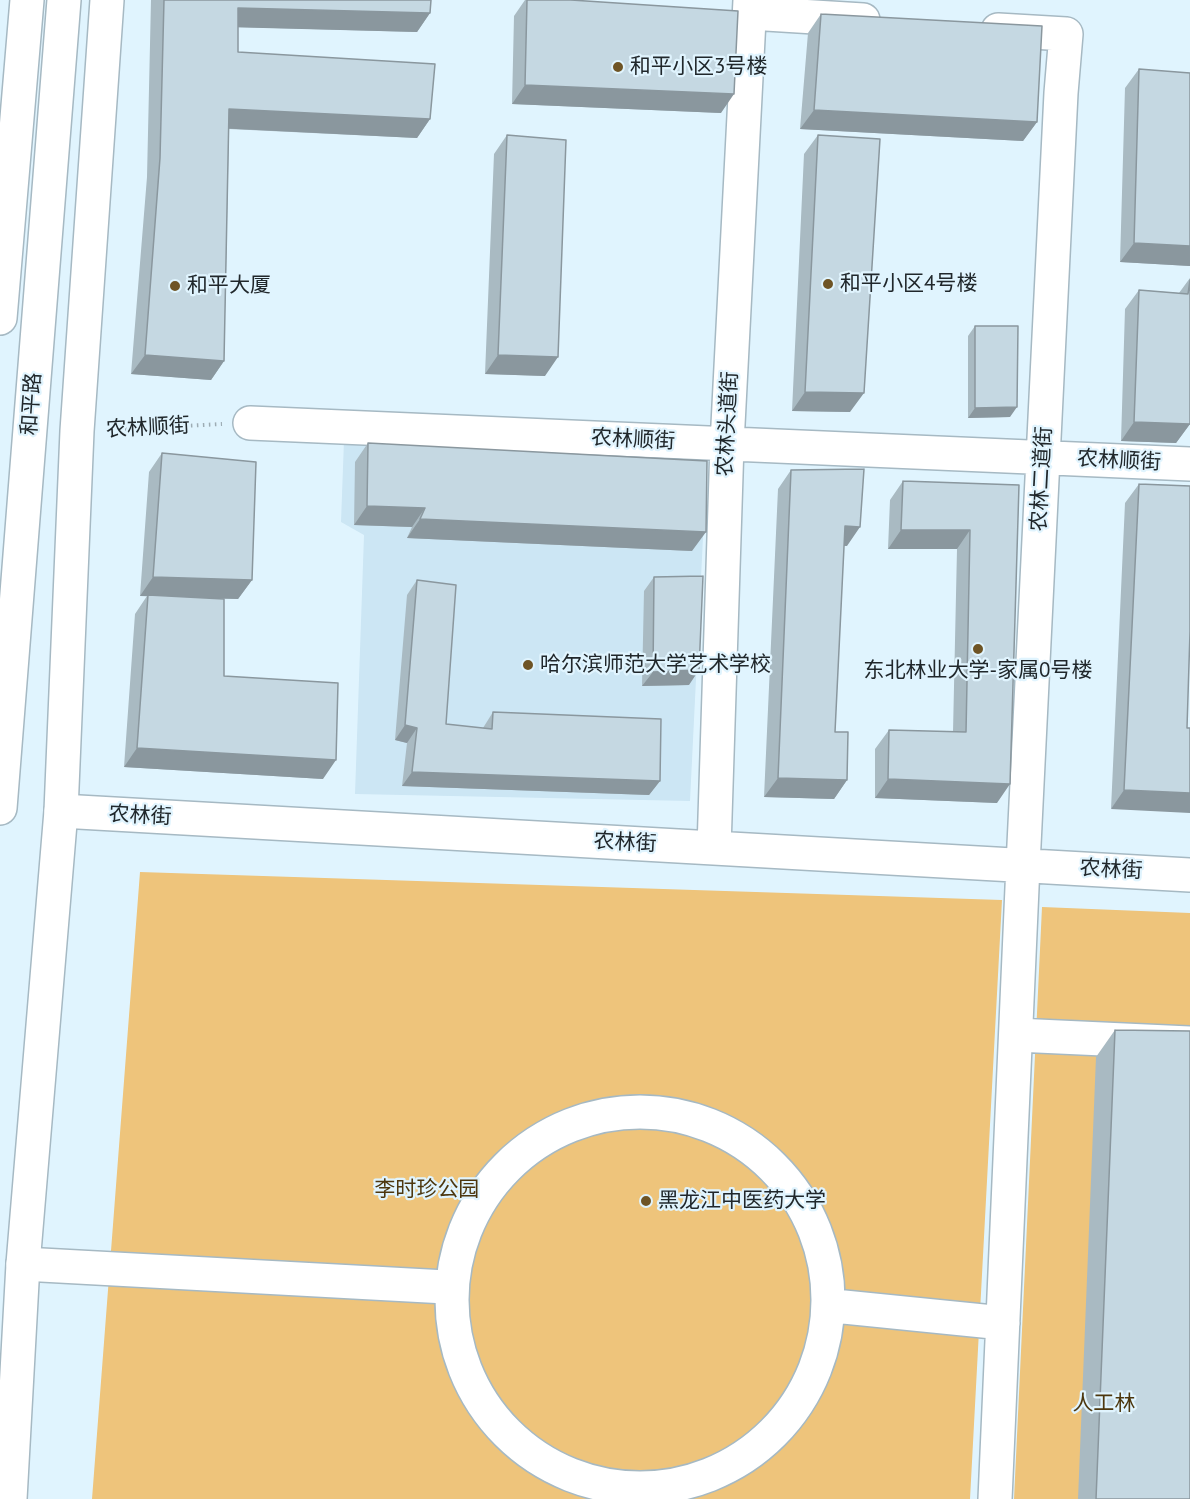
<!DOCTYPE html>
<meta charset="utf-8">
<style>
body{margin:0}
canvas{display:block;background:#e0f4fe}
</style>
<canvas width="1190" height="1499"></canvas>
<script>
const ctx = document.querySelector('canvas').getContext('2d');
ctx.lineJoin = 'round';
function paint(path, color) { ctx.fillStyle = color; ctx.fill(path, 'evenodd'); }
const shape = rows => new Path2D(rows.map(r => 'M' + r).join(''));
function stroke(path, color, width, dash) { ctx.strokeStyle = color; ctx.lineWidth = width; ctx.lineCap = dash ? 'butt' : 'round'; ctx.setLineDash(dash || []); ctx.stroke(path); }
function write(font, color, halo, rows, align = 'center') {
  ctx.font = font + ' "PT Sans","Noto Sans SC",sans-serif'; ctx.lineWidth = 4.5; ctx.setLineDash([]); ctx.textBaseline = 'middle'; ctx.strokeStyle = halo; ctx.fillStyle = color; for (const [text, x, y, turn = 0] of rows) {
    ctx.save(); ctx.translate(x, y); ctx.rotate((+turn || 0) * Math.PI / 180); ctx.textAlign = isNaN(turn) ? turn : align; if (halo) ctx.strokeText(text, 0, 0); ctx.fillText(text, 0, 0); ctx.restore();
  }
}
paint(shape([
 [344,440,707,456,690,801,355,794,364,535,341,522]
]), '#cce6f4');
paint(shape([
 [140,872,1002,900,970,1499,92,1499],
 [1042,907,1190,913,1190,1499,1014,1499]
]), '#eec47b');
const minor = shape([
 [750,13,863,20],
 [250,423,1190,464],
 [61,811,1190,875],
 [714,848,727,444,750,0],
 [1016,1035,1190,1043],
 '452 1300a188 188 0 1 1 376 0a188 188 0 1 1-376 0Z',
 [23,1264,446,1287],
 [834,1306,1003,1323],
 [995,1499,1023,865,1061,93,1066,34,998,30]
]);
const major = shape([
 [0,318,27,0],
 [0,808,64,0],
 [10,1499,23,1264,61,811,77,431,107,0]
]);
stroke(minor, '#a6b9c3', 36);
stroke(major, '#a6b9c3', 36);
stroke(shape([
 [107,430,222,424]
]), '#9dacb4', 4, [1.5, 4.5]);
stroke(minor, '#fff', 33);
stroke(major, '#fff', 33);
paint(shape([
 [151,0,431,0,430,13,417,32,238,27,238,52,430,119,417,138,229,129,224,361,211,380,131,374,147,177],
 [525,0,571,0,721,113,512,104,514,16],
 [821,14,1037,122,1023,141,800,129,808,33],
 [1139,69,1190,73,1190,266,1120,262,1125,88],
 [507,135,545,376,485,374,494,154],
 [818,135,850,412,792,411,804,154],
 [1190,278,1190,424,1176,443,1121,441,1125,309,1139,290,1179,293],
 [975,326,1010,417,968,418,968,336],
 [368,443,692,551,407,538,412,527,354,525,355,462],
 [162,453,252,580,238,599,194,598,224,676,323,779,124,767,135,614,147,596,140,596,149,472],
 [791,470,847,546,844,546,835,732,847,780,834,799,764,797,778,489],
 [903,481,1019,485,997,803,875,798,875,749,889,730,953,732,957,549,888,549,890,500],
 [1139,484,1187,728,1111,809,1125,503],
 [654,577,689,685,642,686,644,591],
 [417,580,446,724,483,728,493,712,660,781,649,795,402,786,407,743,395,740,407,595],
 [1115,1030,1190,1499,1078,1499,1096,1057]
]), '#a9bac2');
paint(shape([
 [238,8,430,13,417,32,225,27],
 [525,85,734,94,721,113,512,104],
 [229,109,430,119,417,138,216,128],
 [814,110,1037,122,1023,141,800,129],
 [1134,243,1190,246,1190,266,1120,262],
 [145,355,224,361,211,380,131,374],
 [498,355,558,357,545,376,485,374],
 [805,392,864,393,850,412,792,411],
 [1017,407,1010,417,968,418,975,408],
 [1134,422,1190,424,1176,443,1121,441],
 [367,506,425,508,412,527,354,525],
 [420,519,706,532,692,551,407,538],
 [845,526,860,527,847,546,832,545],
 [901,530,970,530,957,549,888,549],
 [153,577,252,580,238,599,140,596],
 [699,670,689,685,642,686,653,672],
 [405,725,417,728,407,743,395,740],
 [137,748,336,760,323,779,124,767],
 [412,772,660,781,649,795,402,786],
 [778,778,847,780,834,799,764,797],
 [888,779,1010,784,997,803,875,798],
 [1124,790,1190,793,1190,813,1111,809]
]), '#8a979e');
const building = shape([
 [164,0,431,0,430,13,238,8,238,52,435,64,430,119,229,109,224,361,145,355,160,158,164,0],
 [527,0,571,0,738,11,734,94,525,85,527,0],
 [821,14,1042,26,1037,122,814,110,821,14],
 [1139,69,1190,73,1190,246,1134,243,1139,69],
 [507,135,566,140,558,357,498,355,507,135],
 [818,135,880,139,864,393,805,392,818,135],
 [1190,280,1190,424,1134,422,1139,290,1188,294,1190,280],
 [975,326,1018,326,1017,407,975,408,975,326],
 [368,443,707,461,706,532,420,519,425,508,367,506,368,443],
 [162,453,256,462,252,580,153,577,162,453],
 [864,469,860,527,845,526,835,732,848,732,847,780,778,778,791,470,864,469],
 [903,481,1019,485,1010,784,888,779,889,730,966,732,970,530,901,530,903,481],
 [1139,484,1190,486,1190,632,1187,728,1190,728,1190,793,1124,790,1139,484],
 [703,576,699,670,653,672,654,577,703,576],
 [417,580,456,585,446,724,492,729,493,712,661,719,660,781,412,772,417,728,405,725,417,580],
 [148,595,224,599,224,676,338,683,336,760,137,748,148,595],
 [1115,1030,1190,1031,1190,1499,1096,1499,1115,1030]
]);
paint(building, '#c5d8e2');
stroke(building, '#8a979e', 1.5);
for (const [x, y, r, color] of [
 [618,67,6,"#6e5425"],
 [828,284,6,"#6e5425"],
 [175,286,6,"#6e5425"],
 [978,649,6,"#6e5425"],
 [528,665,6,"#6e5425"],
 [646,1201,6,"#6e5425"]
]) { const dot = new Path2D(); dot.arc(x, y, r, 0, 2 * Math.PI); ctx.fillStyle = color; ctx.fill(dot); stroke(dot, '#e0f4fe', 2); }
write('21px', '#20272b', '#e0f4fe', [
 ["和平小区3号楼",630,67],
 ["和平小区4号楼",840,284],
 ["和平大厦",187,286],
 ["哈尔滨师范大学艺术学校",540,665],
 ["东北林业大学-家属0号楼",978,671,"center"],
 ["黑龙江中医药大学",658,1201]
], 'left');
write('21px', '#20272b', '#e0f4fe', [
 ["和平路",32,404,-86],
 ["农林头道街",728,424,-87],
 ["农林顺街",148,428,-3],
 ["农林顺街",633,440,3],
 ["农林顺街",1119,461,3],
 ["农林二道街",1042,479,-87],
 ["农林街",140,816,3],
 ["农林街",625,843,3],
 ["农林街",1111,870,3]
]);
write('21px', '#4d370e', '#e0f4fe', [
 ["李时珍公园",427,1190],
 ["人工林",1104,1404]
]);
</script>
